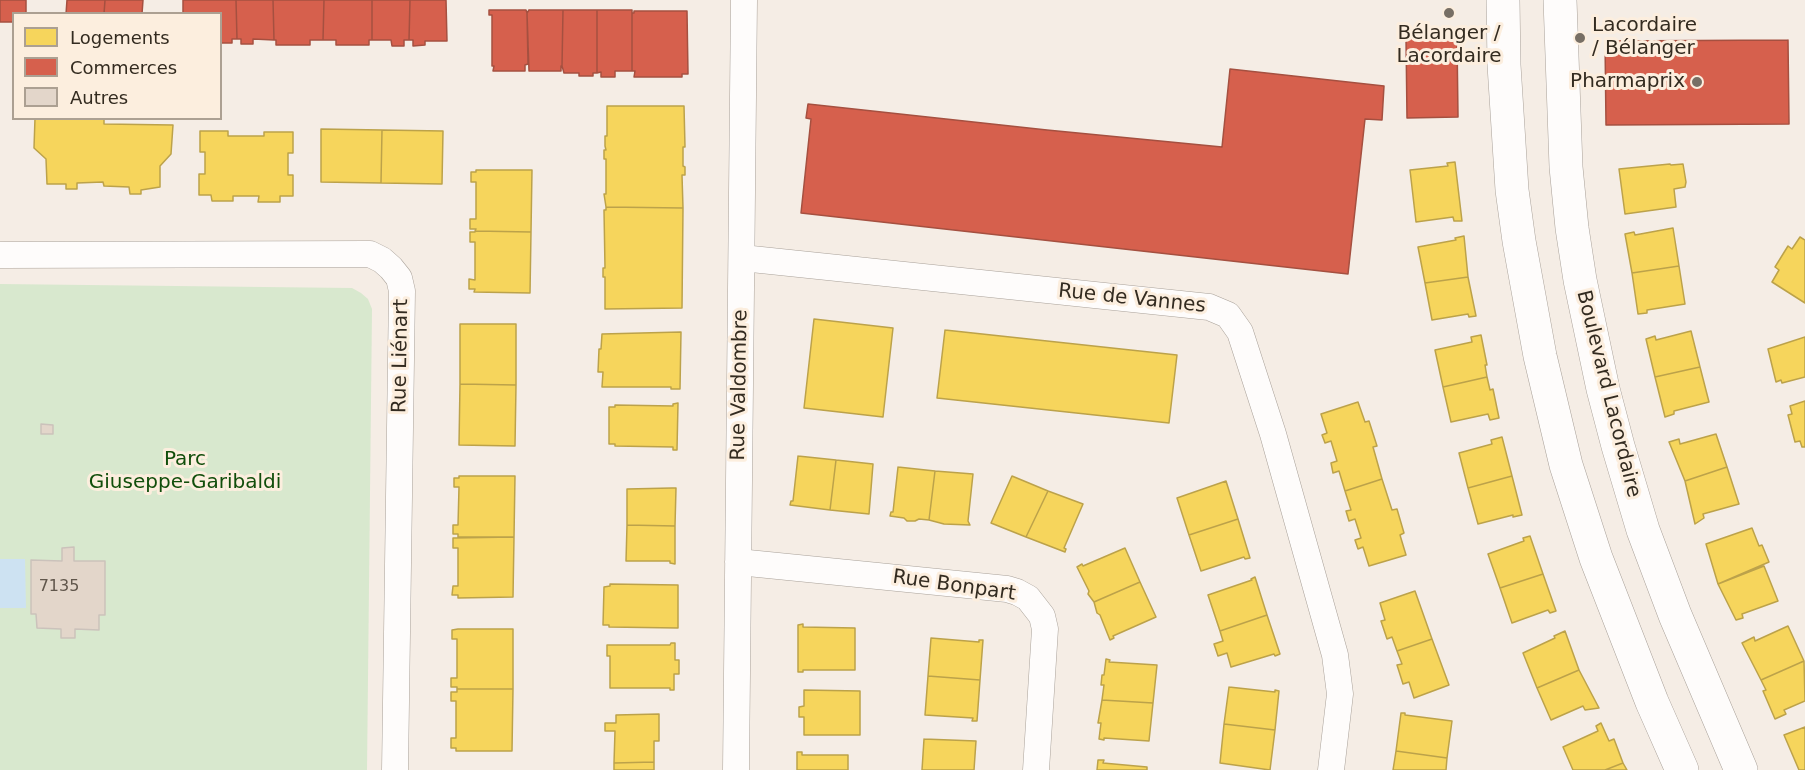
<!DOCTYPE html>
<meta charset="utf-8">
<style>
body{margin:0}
#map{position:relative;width:1805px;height:770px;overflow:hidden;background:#f5ede5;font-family:"DejaVu Sans",sans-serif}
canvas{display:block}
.legend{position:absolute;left:12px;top:12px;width:210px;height:108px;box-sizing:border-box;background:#fceede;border:2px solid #aca092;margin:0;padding:8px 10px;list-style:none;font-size:18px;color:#332b20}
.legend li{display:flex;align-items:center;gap:12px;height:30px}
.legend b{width:30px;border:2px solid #aca092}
</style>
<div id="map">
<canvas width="1805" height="770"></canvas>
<ul class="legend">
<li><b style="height:16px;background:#f6d55c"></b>Logements</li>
<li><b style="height:16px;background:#d6604d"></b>Commerces</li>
<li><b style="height:16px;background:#e3d6ca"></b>Autres</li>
</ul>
</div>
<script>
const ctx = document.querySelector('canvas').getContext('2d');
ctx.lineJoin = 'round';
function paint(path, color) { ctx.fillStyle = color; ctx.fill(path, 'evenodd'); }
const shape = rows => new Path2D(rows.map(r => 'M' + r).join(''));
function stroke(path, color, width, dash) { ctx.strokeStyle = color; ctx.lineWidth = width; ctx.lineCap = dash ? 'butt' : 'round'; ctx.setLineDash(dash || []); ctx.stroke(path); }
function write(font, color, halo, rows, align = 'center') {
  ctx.font = font + ' "DejaVu Sans",sans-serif'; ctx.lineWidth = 6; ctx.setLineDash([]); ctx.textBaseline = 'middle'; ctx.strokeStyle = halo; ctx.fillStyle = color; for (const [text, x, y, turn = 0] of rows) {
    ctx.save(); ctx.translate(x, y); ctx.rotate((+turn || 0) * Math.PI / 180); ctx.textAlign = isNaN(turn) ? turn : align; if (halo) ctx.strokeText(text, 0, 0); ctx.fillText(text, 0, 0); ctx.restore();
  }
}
paint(shape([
 [0,284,352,288,361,293,368,299,372,309,367,770,0,770]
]), '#d8e8ce');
paint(shape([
 [0,559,25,559,26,608,0,608]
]), '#cde2f2');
const homes = shape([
 [607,106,684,106,685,147,683,147,683,166,685,167,685,175,682,175,683,208,606,207,604,194,606,194,606,159,604,159,604,150,606,150,605,146,605,136,607,136,607,106],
 [35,118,104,119,104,124,173,125,171,154,160,166,160,187,141,190,141,194,130,194,129,187,104,186,103,182,77,183,77,189,66,189,66,184,47,184,46,159,34,148,35,118],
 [321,129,382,130,381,183,321,182,321,129],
 [382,130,443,131,442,184,381,183,382,130],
 [200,131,228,131,228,136,264,136,264,132,293,132,293,153,288,153,288,175,293,175,293,196,280,196,280,202,258,202,259,196,233,196,233,201,212,201,211,195,199,195,199,174,205,174,205,152,200,152,200,131],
 [1455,162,1462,221,1454,221,1453,217,1416,222,1410,170,1448,166,1447,163,1455,162],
 [1670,164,1671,165,1683,164,1686,182,1685,187,1674,189,1676,207,1625,214,1619,169,1670,164],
 [476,170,532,170,531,232,475,231,476,229,470,229,470,219,476,219,476,182,471,182,471,172,476,172,476,170],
 [606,207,683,208,682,308,605,309,605,277,603,277,603,268,605,268,604,210,606,210,606,207],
 [1673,228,1679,266,1632,273,1625,234,1634,232,1635,235,1673,228],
 [475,231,531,232,530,293,474,292,475,289,469,289,469,279,475,280,475,242,470,242,470,232,475,232,475,231],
 [1464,236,1468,277,1425,283,1418,247,1456,240,1455,238,1464,236],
 [1800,237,1805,240,1805,303,1772,282,1779,270,1775,267,1788,246,1792,249,1800,237],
 [1679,266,1685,304,1647,310,1647,313,1638,314,1632,273,1679,266],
 [1468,277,1476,316,1469,317,1468,314,1432,320,1425,283,1468,277],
 [814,319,893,328,883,417,804,408,814,319],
 [460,324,516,324,516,385,460,384,460,324],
 [945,330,1177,355,1169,423,937,398,945,330],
 [1691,331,1700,367,1655,377,1646,339,1655,336,1656,340,1691,331],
 [681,332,680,389,671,389,671,387,602,387,603,372,598,372,599,349,601,349,602,334,681,332],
 [1481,335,1487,365,1485,365,1487,377,1443,387,1435,350,1472,342,1471,337,1481,335],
 [1805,337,1805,377,1782,383,1781,380,1776,382,1768,349,1805,337],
 [1700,367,1709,402,1674,411,1674,414,1665,417,1655,377,1700,367],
 [1487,377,1490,390,1493,389,1499,418,1490,420,1488,414,1451,422,1443,387,1487,377],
 [460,384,516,385,515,446,459,445,460,384],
 [1805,401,1805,447,1802,447,1800,441,1795,442,1788,415,1792,414,1790,406,1805,401],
 [1358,402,1365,422,1369,421,1377,446,1373,447,1382,479,1345,491,1339,471,1333,473,1331,463,1337,461,1331,441,1325,443,1322,435,1327,433,1321,414,1358,402],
 [678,403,677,450,673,450,673,447,615,446,615,444,609,444,609,407,615,407,615,405,673,406,673,404,678,403],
 [1716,434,1727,467,1685,481,1669,442,1679,439,1680,444,1716,434],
 [1502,437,1512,476,1468,488,1459,453,1492,444,1491,440,1502,437],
 [798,456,836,460,830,510,790,505,791,501,793,501,798,456],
 [836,460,873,464,869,514,830,510,836,460],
 [898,467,935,471,929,520,919,519,915,521,907,521,904,518,890,516,891,512,893,512,898,467],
 [1727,467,1739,504,1703,514,1704,518,1695,524,1685,481,1727,467],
 [935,471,973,474,968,521,970,525,944,524,929,520,935,471],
 [459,476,515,476,514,537,458,537,458,534,453,534,453,525,458,525,459,487,454,487,454,478,459,478,459,476],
 [1012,476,1048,491,1026,537,991,523,1012,476],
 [1512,476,1522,515,1513,517,1513,515,1478,524,1468,488,1512,476],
 [1382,479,1392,510,1397,509,1404,533,1400,535,1406,555,1369,566,1363,547,1358,549,1355,540,1361,538,1355,519,1349,521,1346,511,1351,510,1345,491,1382,479],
 [1226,481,1238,519,1189,535,1177,498,1226,481],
 [672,488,676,488,675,526,627,525,627,489,672,488],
 [1048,491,1083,504,1064,548,1066,549,1065,552,1026,537,1048,491],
 [1238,519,1250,558,1245,559,1244,557,1201,571,1189,535,1238,519],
 [627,525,675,526,675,564,670,563,670,561,626,561,627,525],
 [1752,528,1759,546,1762,545,1769,562,1718,584,1706,544,1752,528],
 [1530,536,1543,574,1500,588,1488,554,1524,541,1523,538,1530,536],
 [514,537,513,597,458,598,458,595,452,595,453,586,458,586,458,548,453,548,453,538,514,537],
 [1125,548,1140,582,1094,602,1088,594,1089,591,1077,567,1082,564,1083,566,1125,548],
 [1764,566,1778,601,1742,614,1743,618,1736,620,1718,584,1764,566],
 [1543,574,1556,611,1550,613,1548,610,1512,623,1500,588,1543,574],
 [1255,577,1267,615,1220,631,1208,595,1252,580,1251,579,1255,577],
 [1140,582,1156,617,1113,636,1114,638,1110,640,1100,615,1097,613,1094,602,1140,582],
 [610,584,678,585,678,628,609,627,609,625,603,625,604,587,610,586,610,584],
 [1415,591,1432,639,1397,651,1392,637,1387,639,1381,621,1385,620,1380,603,1415,591],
 [1267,615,1280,654,1275,656,1274,654,1231,667,1227,653,1218,656,1214,644,1223,641,1220,631,1267,615],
 [803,624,803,627,855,628,855,670,803,670,803,672,798,672,798,625,803,624],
 [1788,626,1804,661,1761,680,1742,643,1754,637,1755,641,1788,626],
 [458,629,513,629,513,689,457,689,457,687,451,687,451,678,457,678,457,639,452,639,452,630,458,629],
 [1565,631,1579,670,1537,688,1523,653,1555,638,1554,636,1565,631],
 [931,638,979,642,979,640,983,640,980,680,928,676,931,638],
 [1432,639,1449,685,1414,698,1409,682,1403,684,1397,665,1402,664,1397,651,1432,639],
 [671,643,675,643,675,660,679,660,679,674,674,674,674,690,670,690,670,688,610,688,610,656,607,656,607,645,670,645,671,643],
 [1106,659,1110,660,1109,662,1157,665,1153,703,1102,700,1104,685,1101,685,1102,675,1104,675,1106,659],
 [1804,661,1805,701,1784,710,1786,714,1775,719,1763,691,1766,690,1761,680,1804,661],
 [1579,670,1599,708,1585,710,1583,706,1551,720,1537,688,1579,670],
 [928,676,980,680,977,721,972,721,973,718,925,715,928,676],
 [1229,687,1275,692,1275,690,1279,691,1275,730,1224,724,1229,687],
 [457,689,513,689,512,751,456,751,456,748,451,748,451,738,456,738,456,701,451,701,451,692,457,692,457,689],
 [804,690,860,691,860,735,804,735,804,717,799,717,799,707,804,706,804,690],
 [1102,700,1153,703,1149,741,1104,738,1104,740,1099,739,1101,723,1098,723,1102,700],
 [1401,713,1405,713,1405,715,1452,721,1447,758,1396,751,1401,713],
 [659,714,659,741,654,741,654,762,614,763,615,731,605,731,605,723,616,723,616,715,659,714],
 [1601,723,1609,741,1614,739,1623,763,1605,770,1573,770,1563,747,1598,731,1596,726,1601,723],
 [1224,724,1275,730,1270,770,1220,763,1224,724],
 [1805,727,1805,770,1799,770,1784,735,1805,727],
 [924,739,976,741,974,770,922,770,924,739],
 [1396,751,1447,758,1446,770,1393,770,1396,751],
 [797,752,802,752,802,755,848,755,848,770,797,770,797,752],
 [1098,760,1104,760,1103,763,1147,767,1147,770,1097,770,1098,760],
 [654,762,654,770,614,770,614,763,654,762],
 [1623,763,1627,770,1605,770,1623,763]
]);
paint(homes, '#f6d55c');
stroke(homes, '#bca24a', 1.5);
const shops = shape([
 [0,0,26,0,26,14,14,14,14,26,13,22,0,22,0,0],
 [67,0,105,0,104,14,66,14,67,0],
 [105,0,143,0,142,14,104,14,105,0],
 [183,0,236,0,237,39,232,39,232,43,220,43,220,14,183,14,183,0],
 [236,0,273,0,274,40,253,39,253,44,241,44,241,39,237,39,236,0],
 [273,0,324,0,323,40,310,40,310,45,276,45,276,40,274,40,273,0],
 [324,0,372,0,372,40,369,40,369,45,336,45,336,40,323,40,324,0],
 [372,0,410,0,409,40,404,40,404,46,392,46,391,40,372,40,372,0],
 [410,0,446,0,447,41,425,41,425,45,413,46,413,40,409,40,410,0],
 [489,10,526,10,527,13,528,64,525,65,525,71,493,71,494,66,492,66,492,15,489,15,489,10],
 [529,10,563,10,562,66,561,66,561,71,529,71,527,13,529,10],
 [563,10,597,10,597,73,593,73,593,76,579,76,579,73,564,73,562,66,563,10],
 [597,10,632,10,632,71,615,71,615,77,601,77,601,72,597,73,597,10],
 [634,11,687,11,688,74,682,74,682,77,634,77,635,71,632,71,632,13,634,13,634,11],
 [1406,38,1457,38,1458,117,1407,118,1406,38],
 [1788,40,1789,124,1606,125,1605,41,1788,40],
 [1230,69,1384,86,1382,120,1365,119,1348,274,801,213,811,119,806,118,808,104,1047,130,1222,147,1230,69]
]);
paint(shops, '#d6604d');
stroke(shops, '#a55040', 1.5);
const building = shape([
 [41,424,53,425,53,434,41,434,41,424],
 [74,547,74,561,105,561,105,615,99,615,99,630,75,629,75,638,61,638,61,629,37,628,36,614,31,614,31,560,62,561,62,548,74,547]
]);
paint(building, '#e3d6ca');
stroke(building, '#cbc2bb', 1.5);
const minor = shape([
 [0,255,370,254,382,260,391,268,399,278,402,291,395,770],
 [742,258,1209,307,1228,315,1240,332,1273,434,1335,655,1340,694,1331,770],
 [738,562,1007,589,1017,592,1028,598,1042,616,1045,629,1036,770],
 [736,770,744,0]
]);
const secondary = shape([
 [1503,0,1504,65,1512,190,1519,241,1540,356,1566,465,1596,558,1652,702,1682,770],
 [1560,0,1566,167,1572,228,1580,280,1603,389,1618,446,1643,530,1675,615,1741,770]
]);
stroke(minor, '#a9a199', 27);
stroke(secondary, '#a9a199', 34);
stroke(minor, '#fefcfb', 26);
stroke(secondary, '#fefcfb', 33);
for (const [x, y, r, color] of [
 [1449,13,6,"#776f65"],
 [1580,38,6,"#776f65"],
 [1697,82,6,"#776f65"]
]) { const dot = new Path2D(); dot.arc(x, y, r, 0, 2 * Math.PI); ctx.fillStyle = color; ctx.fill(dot); stroke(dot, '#fceede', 2); }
write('16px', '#60564b', null, [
 ["7135",59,587]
]);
write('20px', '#332b20', '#fceede', [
 ["Lacordaire",1592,26],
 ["/ Bélanger",1592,49],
 ["Bélanger /",1449,34,"center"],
 ["Lacordaire",1449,57,"center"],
 ["Pharmaprix",1685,82,"right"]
], 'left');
write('20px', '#332b20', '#fceede', [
 ["Rue de Vannes",1132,299,6],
 ["Rue Liénart",401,356,-89],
 ["Rue Valdombre",740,385,-89],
 ["Boulevard Lacordaire",1608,394,76],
 ["Rue Bonpart",954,586,8]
]);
write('20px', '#114e0b', '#fceede', [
 ["Parc",185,460],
 ["Giuseppe-Garibaldi",185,483]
]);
</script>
